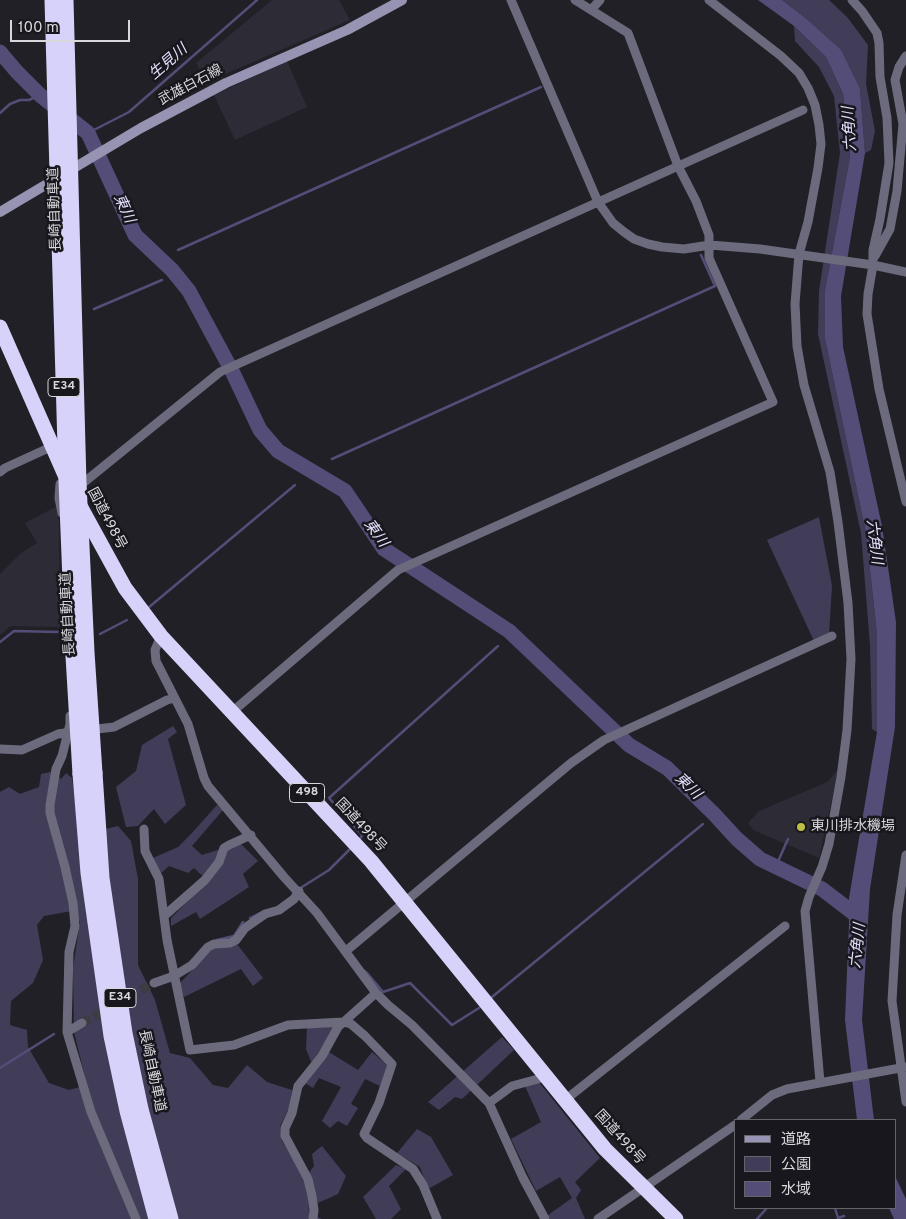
<!DOCTYPE html>
<meta charset="utf-8">
<style>
body{margin:0}
#map{position:relative;width:906px;height:1219px;overflow:hidden;background:#212027;font-family:Overpass,"Noto Sans JP",sans-serif}
canvas{display:block}
.legend{position:absolute;left:734px;top:1119px;width:162px;height:90px;box-sizing:border-box;background:#18171d;border:1px solid #656469;margin:0;padding:6px 9px;list-style:none;font-size:15px;color:#d8d8dc}
.legend li{display:flex;align-items:center;gap:10px;height:25px}
.legend b{width:25px;border:1px solid #656469}
.scale{position:absolute;left:10px;top:20px;width:120px;height:22px;box-sizing:border-box;border:2px solid #d8d8dc;border-top:0;padding-left:6px;font-size:15px;line-height:18px;white-space:nowrap;color:#d8d8dc;-webkit-text-stroke:4px #18171d;paint-order:stroke}
</style>
<div id="map">
<canvas width="906" height="1219"></canvas>
<ul class="legend">
<li><b style="height:6px;background:#9793b2"></b>道路</li>
<li><b style="height:14px;background:#413d58"></b>公園</li>
<li><b style="height:14px;background:#544d77"></b>水域</li>
</ul>
<div class="scale">100 m</div>
</div>
<script>
const ctx = document.querySelector('canvas').getContext('2d');
ctx.lineJoin = 'round';
function paint(path, color) { ctx.fillStyle = color; ctx.fill(path, 'evenodd'); }
const shape = rows => new Path2D(rows.map(r => 'M' + r).join(''));
function stroke(path, color, width, dash) { ctx.strokeStyle = color; ctx.lineWidth = width; ctx.lineCap = dash ? 'butt' : 'round'; ctx.setLineDash(dash || []); ctx.stroke(path); }
function write(font, color, halo, rows, align = 'center') {
  ctx.font = font + ' Overpass,"Noto Sans JP",sans-serif'; ctx.lineWidth = 5; ctx.setLineDash([]); ctx.textBaseline = 'middle'; ctx.strokeStyle = halo; ctx.fillStyle = color; for (const [text, x, y, turn = 0] of rows) {
    ctx.save(); ctx.translate(x, y); ctx.rotate((+turn || 0) * Math.PI / 180); ctx.textAlign = isNaN(turn) ? turn : align; if (halo) ctx.strokeText(text, 0, 0); ctx.fillText(text, 0, 0); ctx.restore();
  }
}
paint(shape([
 [272,0,339,0,350,20,207,82,196,63],
 [287,61,307,107,235,140,214,95],
 [57,506,59,522,60,627,11,626,0,635,0,574,21,553,37,543,25,523],
 [839,768,819,858,753,830,748,823,759,811,827,782]
]), '#2c2b36');
paint(shape([
 [782,0,829,0,847,17,868,45,866,84,875,131,871,150,865,153,860,89,803,16],
 [794,26,826,57,843,94,850,157,825,290,825,339,866,533,877,634,877,732,872,729,870,645,861,533,818,334,819,291,840,153,834,96,819,67,795,41],
 [819,517,832,586,829,634,814,641,767,540],
 [173,726,177,732,168,739,186,805,165,824,154,809,138,826,126,827,116,787,136,771,142,745],
 [50,772,61,779,66,773,72,778,81,835,118,826,131,841,138,879,138,965,155,1000,170,1053,190,1058,213,1085,228,1088,247,1065,267,1082,292,1090,289,1109,280,1126,282,1141,305,1180,308,1194,309,1214,322,1219,0,1219,0,792,9,787,20,794,39,787,41,774],
 [72,911,80,922,73,968,74,1032,87,1085,69,1090,49,1083,28,1047,27,1030,10,1025,11,1001,33,983,43,960,37,925,44,916],
 [217,805,223,810,192,846,202,855,240,843,258,861,243,874,249,887,200,919,196,912,171,926,171,918,208,881,194,868,188,873,169,866,158,876,153,858,178,847,191,834],
 [237,944,263,978,253,986,241,969,184,997,179,984,214,947],
 [307,1027,334,1027,324,1049,358,1070,372,1052,387,1065,380,1086,365,1079,351,1104,358,1108,347,1126,338,1121,330,1128,322,1121,341,1087,319,1078,313,1088,300,1080,312,1064,306,1049],
 [502,1037,514,1050,462,1099,455,1097,439,1110,428,1102],
 [538,1081,600,1158,575,1182,581,1190,576,1198,585,1219,550,1219,548,1215,572,1198,560,1177,536,1191,511,1139,541,1122,525,1086],
 [417,1129,431,1137,453,1175,428,1189,420,1167,397,1153],
 [322,1146,346,1176,338,1194,318,1203,308,1174,314,1166,312,1154],
 [396,1165,406,1169,389,1186,401,1209,391,1219,376,1219,363,1197]
]), '#413d58');
paint(shape([
 [758,0,782,0,803,16,841,50,860,89,865,153,841,296,843,347,882,526,896,622,895,727,870,889,862,1020,874,1120,857,1120,845,1020,849,924,849,898,877,732,877,634,866,533,825,339,825,290,850,157,843,94,826,57,794,26],
 [895,1176,906,1199,906,1219,894,1219,889,1208,895,1208]
]), '#544d77');
stroke(shape([
 [0,113,10,104,20,100,29,100,40,95],
 [88,133,129,112,257,0],
 [178,250,541,87],
 [94,309,162,280],
 [332,459,715,286,701,255],
 [148,608,295,485],
 [100,634,127,620],
 [0,642,14,631,59,632],
 [360,839,362,835,329,798,498,646],
 [776,866,788,839],
 [302,887,329,870,349,850],
 [250,918,260,913],
 [217,940,234,936,243,922],
 [363,970,367,973,383,992,410,983,452,1025,479,1008],
 [492,997,703,824],
 [0,1068,54,1034],
 [835,1208,838,1218],
 [838,1218,844,1216],
 [757,1219,767,1208]
]), '#544d77', 2.5);
stroke(shape([
 [0,52,17,72,40,95,88,133,135,235,172,270,189,291,232,371,260,430,278,451,345,491,384,549,509,631,629,745,667,768,714,814,737,839,760,859,822,889,860,918]
]), '#544d77', 15);
stroke(shape([
 [82,1023,154,983]
]), '#3c3c42', 9, [9, 4.5]);
stroke(shape([
 [511,0,598,202,613,223,624,232,634,239,648,244,662,247,684,249,710,245,760,249,873,265,906,272],
 [709,0,781,56,799,73,808,88,815,105,819,125,821,144,818,168,808,222,799,254,795,304,797,346,804,385,830,472,838,522,848,603,851,659,847,730,841,777,829,844,822,867,809,897,805,911,820,1082],
 [852,0,862,11,877,33,879,43,880,77,887,118,889,163,880,219,873,250,873,265,868,294,867,314,879,389,906,502],
 [591,10,600,0],
 [875,256,890,229,897,191,903,124,895,80,899,67,906,56],
 [0,472,5,468,53,446],
 [60,484,59,498,62,513],
 [77,488,220,372,803,110],
 [161,636,155,650,156,661,188,724,204,778,208,786,284,877,317,913,376,993,388,1005,412,1025,489,1103,523,1178,545,1219],
 [232,712,398,570,773,402,709,258,709,235,696,201,678,166,628,33,575,0],
 [70,716,70,724,62,756,56,769,50,805,50,813,65,867,73,903,75,926,69,952,67,1032,91,1112,136,1219],
 [89,730,114,727,167,700,175,698],
 [0,749,22,750,58,734,71,732],
 [144,829,145,851,159,879,167,940,190,1050,234,1045,288,1025,343,1022,351,1024,365,1036,392,1064,379,1103,364,1134,367,1138,413,1169,423,1185,437,1219],
 [906,855,897,915,892,1001,906,1102],
 [164,916,205,880,219,862,224,848,229,845,251,835],
 [346,951,571,763,604,740,832,636],
 [154,983,174,976,192,965,208,947,214,944,230,943,236,940,245,928,265,914,279,910,294,899,299,891],
 [67,1032,82,1023],
 [565,1100,785,926],
 [489,1103,512,1086,538,1079,544,1075],
 [741,1120,772,1095,787,1089,906,1067],
 [313,1219,314,1210,312,1196,308,1179,285,1136,285,1128,292,1113,298,1086,322,1056,338,1027,376,993],
 [598,1219,735,1125]
]), '#6c6a7d', 9);
stroke(shape([
 [0,212,141,128,226,83,347,30,402,0]
]), '#9793b2', 10);
stroke(shape([
 [0,327,65,475],
 [79,504,125,588,161,636,371,861,605,1149,676,1219],
 [95,773,102,878,125,1033,141,1109,171,1219],
 [80,774,88,873,111,1036,127,1111,156,1219]
]), '#d7d2f9', 15);
stroke(shape([
 [52,0,66,481,73,656,80,774],
 [66,0,79,483,87,652,95,773]
]), '#d7d2f9', 15);
for (const [x, y, r, color] of [
 [801,827,5,"#bcbf43"]
]) { const dot = new Path2D(); dot.arc(x, y, r, 0, 2 * Math.PI); ctx.fillStyle = color; ctx.fill(dot); stroke(dot, '#18171d', 2); }
for (const [x, y, w] of [
 [64,387,32],
 [307,793,35],
 [120,998,32]
]) { const box = new Path2D(); box.roundRect(x - w / 2, y - 9.5, w, 19, 4); ctx.fillStyle = '#18171d'; ctx.fill(box); stroke(box, '#d8d8dc', 1); }
write('bold 12px', '#d8d8dc', null, [
 ["E34",64,387],
 ["498",307,793],
 ["E34",120,998]
]);
write('14px', '#d8d8dc', '#18171d', [
 ["武雄白石線",191,86,-28],
 ["長崎自動車道",56,209,-92],
 ["国道498号",106,519,62],
 ["長崎自動車道",69,614,-93],
 ["国道498号",360,826,47],
 ["長崎自動車道",151,1071,78],
 ["国道498号",619,1138,48]
]);
write('14px', '#d8d8dc', '#18171d', [
 ["東川排水機場",811,827]
], 'left');
write('italic 15px', '#e3e0fd', '#18171d', [
 ["生見川",169,63,-41],
 ["六角川",851,129,-94],
 ["東川",123,209,65],
 ["東川",375,534,54],
 ["六角川",873,542,83],
 ["東川",687,787,44],
 ["六角川",859,946,-84]
]);
</script>
